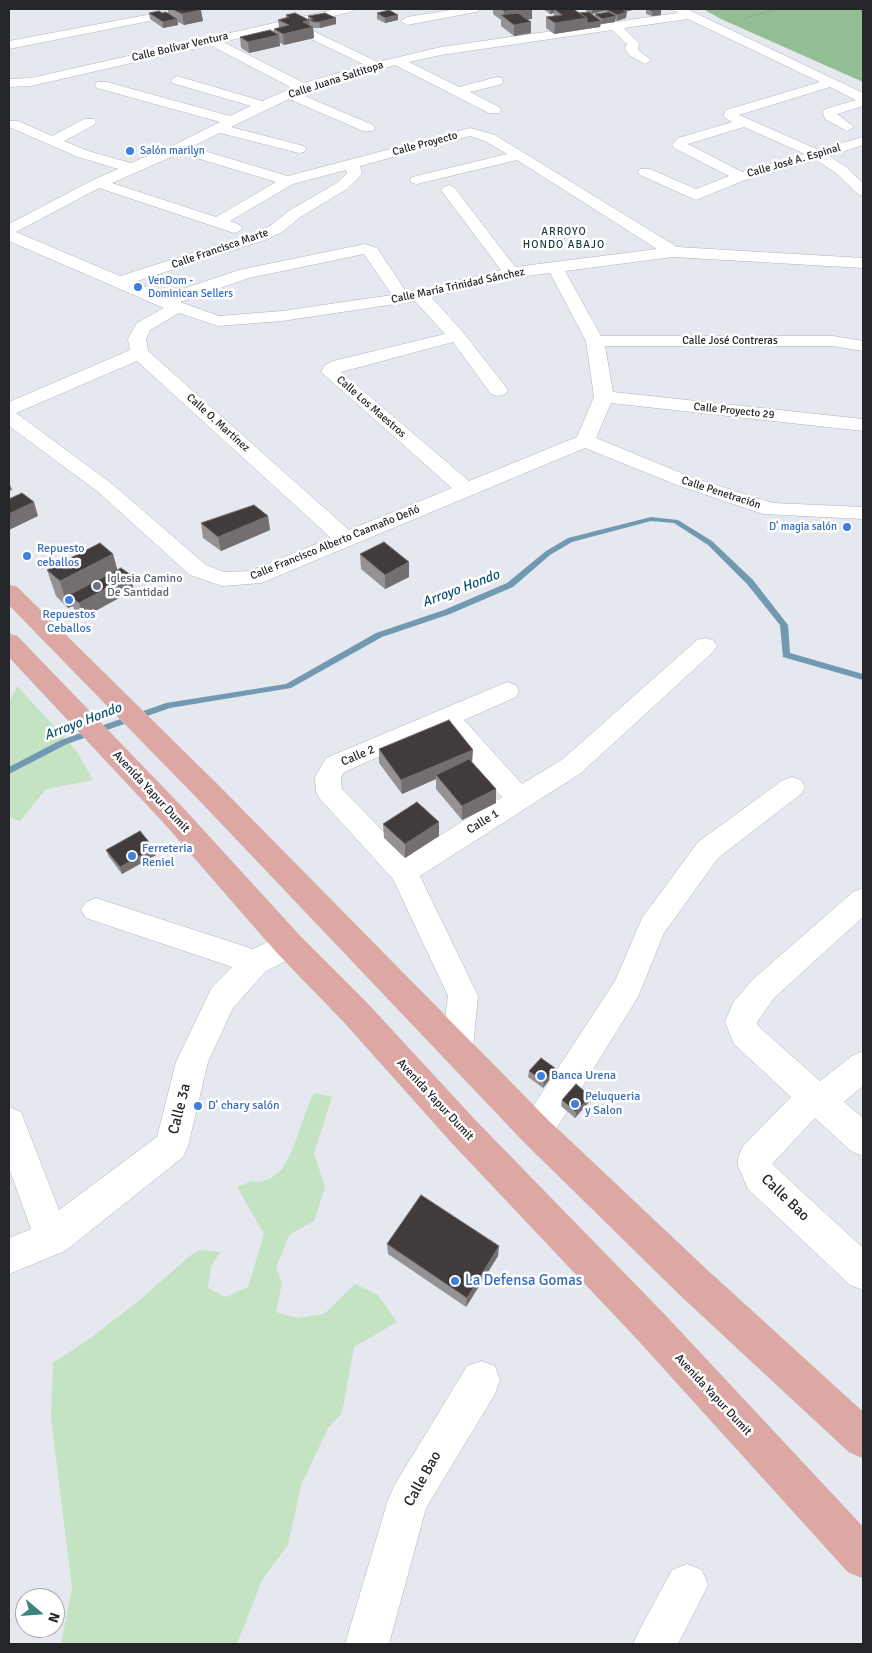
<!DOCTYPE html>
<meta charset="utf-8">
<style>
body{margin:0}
#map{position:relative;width:872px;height:1653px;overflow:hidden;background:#e5e8ee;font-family:Signika,sans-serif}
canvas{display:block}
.frame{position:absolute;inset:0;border:10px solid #252629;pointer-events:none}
.north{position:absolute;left:15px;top:1588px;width:50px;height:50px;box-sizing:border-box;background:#fff;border:1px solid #a8a8a9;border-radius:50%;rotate:108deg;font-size:14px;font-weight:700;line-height:20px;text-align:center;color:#252629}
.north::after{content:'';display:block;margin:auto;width:18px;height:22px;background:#3d847f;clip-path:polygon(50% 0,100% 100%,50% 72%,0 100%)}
</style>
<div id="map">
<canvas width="872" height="1653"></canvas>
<div class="frame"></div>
<div class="north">N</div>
</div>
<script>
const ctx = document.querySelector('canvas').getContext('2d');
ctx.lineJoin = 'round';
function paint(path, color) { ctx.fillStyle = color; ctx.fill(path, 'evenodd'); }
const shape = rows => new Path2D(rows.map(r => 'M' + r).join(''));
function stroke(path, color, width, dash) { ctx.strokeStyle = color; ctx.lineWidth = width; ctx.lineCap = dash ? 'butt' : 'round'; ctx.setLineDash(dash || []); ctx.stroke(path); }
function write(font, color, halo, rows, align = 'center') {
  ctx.font = font + ' Signika,sans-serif'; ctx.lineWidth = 5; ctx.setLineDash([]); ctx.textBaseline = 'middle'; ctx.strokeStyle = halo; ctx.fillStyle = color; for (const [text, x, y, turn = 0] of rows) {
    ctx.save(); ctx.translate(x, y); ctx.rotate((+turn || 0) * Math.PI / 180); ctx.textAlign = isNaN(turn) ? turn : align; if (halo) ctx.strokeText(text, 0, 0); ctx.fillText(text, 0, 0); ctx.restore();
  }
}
paint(shape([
 [17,686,76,750,93,780,46,789,20,821,9,817,9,703],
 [315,1093,332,1097,314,1153,325,1187,314,1221,290,1234,276,1267,282,1283,276,1312,297,1318,324,1314,355,1284,378,1295,397,1322,354,1347,342,1413,328,1428,301,1486,288,1545,262,1580,237,1644,61,1644,72,1588,51,1417,53,1363,92,1337,141,1299,191,1255,200,1250,220,1252,211,1267,208,1288,226,1297,248,1287,264,1234,237,1187,252,1181,259,1182,270,1179,283,1168,293,1148,311,1098]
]), '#c3e3c3');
paint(shape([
 [703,9,863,9,863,82,721,19]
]), '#93be94');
paint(shape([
 [651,517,678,520,712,541,753,580,788,625,790,653,863,674,863,680,783,657,780,625,747,584,708,545,674,523,651,521,572,542,550,555,513,587,450,614,382,637,291,688,170,708,67,744,9,774,9,767,61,740,166,703,286,684,376,633,444,610,507,583,546,551,568,538,651,517]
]), '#7299b2');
const minor = shape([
 [178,9,201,9,195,12,9,49,9,41,178,9],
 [336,9,356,9,350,12,223,42,304,83,365,65,309,38,307,35,309,32,313,31,378,62,441,47,678,13,673,9,687,9,863,93,863,106,837,114,854,127,847,131,825,119,823,112,825,109,856,100,830,87,739,115,819,150,863,137,863,145,829,156,846,167,863,183,863,196,858,194,836,173,816,160,745,180,696,200,640,175,638,172,640,169,650,169,696,189,729,176,674,148,672,145,678,138,732,122,723,116,726,110,820,82,688,19,624,28,639,43,638,50,651,60,645,64,629,55,625,48,627,44,612,30,441,55,409,62,459,87,497,77,502,78,503,81,502,84,470,92,499,107,501,110,499,113,489,113,395,65,300,94,373,125,375,128,373,131,363,131,289,99,231,127,304,146,306,149,304,152,299,153,220,133,191,147,288,176,470,128,495,135,677,247,863,258,863,268,673,257,565,271,601,336,833,336,863,341,863,351,833,346,605,346,613,392,863,419,863,431,611,403,596,438,691,477,773,503,863,507,863,519,763,514,677,485,585,448,261,583,222,586,190,575,97,491,9,426,9,402,130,350,128,339,137,323,164,308,9,241,9,224,93,180,118,169,78,157,9,127,9,121,18,121,52,136,84,119,94,119,96,122,94,125,64,141,88,151,131,163,174,145,220,122,97,88,95,85,97,82,107,82,230,116,251,106,172,83,171,80,177,76,262,101,292,88,210,45,31,86,9,87,9,79,31,78,336,9],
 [744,127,805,154,742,172,688,144,744,127],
 [470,136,485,141,507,154,412,177,410,180,412,183,417,184,517,160,657,249,515,267,454,187,449,185,444,187,441,190,501,270,407,293,377,248,365,244,239,270,165,295,134,282,265,240,282,232,302,216,347,189,362,174,360,166,470,136],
 [180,153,276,182,216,217,112,183,180,153],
 [346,170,347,173,337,183,290,210,270,226,253,234,120,276,16,232,99,188,234,233,240,231,242,228,240,225,230,221,293,184,346,170],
 [364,254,392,295,282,311,219,316,180,302,249,278,364,254],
 [550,273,586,341,594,397,577,437,469,481,341,372,453,342,491,394,498,396,505,394,508,390,505,386,463,332,431,297,511,278,550,273],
 [415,301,445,334,333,361,325,365,321,372,452,488,349,530,148,351,146,339,150,330,179,313,218,326,282,321,415,301],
 [137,361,331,538,250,571,224,572,206,565,111,483,16,413,137,361],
 [457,9,482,9,476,12,407,25,401,21,407,17,457,9],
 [705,638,713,640,717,646,713,652,581,773,420,876,478,996,473,1048,468,1058,457,1062,446,1058,441,1048,448,996,393,879,320,799,316,792,315,777,326,758,507,682,516,685,519,691,516,697,464,720,522,784,563,759,697,640,705,638],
 [442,729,502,797,407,856,342,789,341,777,344,772,442,729],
 [792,777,801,780,805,787,801,794,718,858,664,933,638,997,548,1142,536,1147,524,1142,519,1131,524,1120,615,981,642,918,698,842,783,780,792,777],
 [863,888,863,917,774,998,757,1022,758,1026,820,1081,852,1056,863,1051,863,1086,844,1102,863,1118,863,1156,851,1151,815,1118,772,1164,863,1248,863,1290,850,1285,748,1189,738,1166,738,1158,743,1146,791,1097,734,1044,725,1022,733,1003,752,980,853,892,863,888],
 [96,898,253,949,289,932,300,936,304,945,300,954,266,971,233,1008,208,1062,188,1146,183,1157,65,1251,9,1274,9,1238,31,1229,9,1168,9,1107,21,1112,59,1210,157,1137,176,1062,211,989,232,967,86,918,81,910,86,902,96,898],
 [481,1361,495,1366,500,1380,495,1394,426,1508,389,1644,345,1644,388,1500,394,1486,467,1366,481,1361],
 [687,1564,702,1570,708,1585,678,1644,633,1644,640,1629,672,1570,687,1564]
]);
const major = shape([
 [9,585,17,587,221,788,548,1120,706,1269,863,1412,863,1458,849,1452,680,1295,524,1142,201,802,9,605,9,585],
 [9,634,17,636,184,809,300,936,366,1002,476,1121,664,1314,863,1527,863,1578,848,1572,638,1340,452,1143,344,1022,278,954,164,823,9,657,9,634]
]);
stroke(minor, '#b0b3b9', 1);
stroke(major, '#c6c7c7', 1);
stroke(shape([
 [743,19,776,9]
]), '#8d8f94', 1, [1, 1]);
paint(minor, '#fff');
paint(major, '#dda8a4');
paint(shape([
 [168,9,199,9,203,21,184,25,178,22,178,25,163,28,150,19,149,13,168,14],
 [493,9,532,9,532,19,527,19,531,33,514,36,501,26,501,20,493,14],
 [543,9,575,9,575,10,579,13,588,12,586,11,586,9,637,9,626,11,626,18,617,21,615,20,615,22,601,24,600,27,554,34,546,28,546,17,554,16,554,13,550,14],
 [605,11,605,13,595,14,595,16,590,13,591,14],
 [646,9,661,9,661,15,652,16,646,14],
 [377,13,398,20,385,23,377,19],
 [286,15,308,20,308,16,336,18,336,24,320,28,314,28,310,25,309,23,309,26,313,27,314,38,284,45,280,43,280,46,249,53,241,48,240,37,274,32,274,29,279,28,278,20,286,18],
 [268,516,270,530,221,551,203,538,201,523],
 [113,554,117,569,134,590,84,617,74,609,73,606,68,608,56,596,47,570],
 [360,554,409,577,385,589,361,569],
 [379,749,472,762,496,789,496,803,462,820,436,789,436,779,402,794,379,763],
 [439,822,439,836,405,858,384,838,383,824],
 [154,848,156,855,122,874,109,857,106,850],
 [555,1068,554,1074,543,1088,528,1077,529,1071],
 [562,1100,589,1102,575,1118,561,1106],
 [387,1244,498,1256,466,1307,388,1254]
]), '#949294');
paint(shape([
 [525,9,532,9,532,19,510,22,504,17,504,11],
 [550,9,575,9,575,10,554,9,554,13,550,14],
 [592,9,609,9,605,9,605,11,591,14],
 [621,9,637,9,620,13],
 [661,9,661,15,652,16,652,11],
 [201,10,203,21,184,25,182,14],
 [627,12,626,18,617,21,617,15],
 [398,15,398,20,385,23,385,18],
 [616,16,615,22,601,24,602,19],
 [336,18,336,24,320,28,319,22],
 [587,18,586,29,554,34,555,23],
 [177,19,178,25,163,28,163,22],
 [309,20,310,28,313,27,314,38,284,45,283,34,303,22],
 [601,21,600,27,586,29,587,23],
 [531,22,531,33,514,36,514,25],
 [279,35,280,46,249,53,248,42],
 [9,482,12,490,9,491],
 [34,502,38,516,9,530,9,514],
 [268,516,270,530,221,551,218,537],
 [113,554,120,580,69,595,73,606,68,608,60,581],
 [409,562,409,577,385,589,385,575],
 [131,575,134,590,84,617,79,603],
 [473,750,472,764,436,775,436,779,402,794,401,780],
 [496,789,496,803,462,820,462,806],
 [439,822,439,836,405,858,405,844],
 [154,848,156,855,122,874,120,867],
 [555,1068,554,1074,543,1088,544,1082],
 [590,1096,589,1102,575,1118,576,1112],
 [499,1246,498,1256,466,1307,467,1298]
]), '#736f71');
const building = shape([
 [172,9,199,9,201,10,182,14,172,9],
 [501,9,525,9,504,11,501,9],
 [554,9,573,9,587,18,555,23,546,17,562,15,554,9],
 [605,9,621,9,627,12,617,15,605,9],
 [648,9,661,9,652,11,648,9],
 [389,10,398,15,385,18,377,13,389,10],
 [159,11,162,13,166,12,177,19,163,22,149,13,159,11],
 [589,12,601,21,587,23,587,18,579,13,589,12],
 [609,12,616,16,602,19,595,14,609,12],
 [295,13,309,20,303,22,313,27,283,34,274,29,289,25,278,20,289,17,286,15,295,13],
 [325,13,336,18,319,22,314,22,309,20,313,19,308,16,325,13],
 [518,13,531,22,514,25,501,15,518,13],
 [270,30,279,35,248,42,240,37,270,30],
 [22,493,34,502,9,514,9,499,22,493],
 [254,505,268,516,218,537,201,523,254,505],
 [384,542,409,562,385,575,360,554,384,542],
 [100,543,113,554,60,581,47,570,100,543],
 [121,568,131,575,79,603,69,595,121,568],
 [449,720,473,750,401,780,379,749,449,720],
 [469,759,496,789,462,806,436,775,469,759],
 [417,802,439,822,405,844,383,824,417,802],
 [140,831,154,848,120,867,106,850,140,831],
 [541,1058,555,1068,544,1082,529,1071,541,1058],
 [576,1084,590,1096,576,1112,562,1100,576,1084],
 [421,1195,499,1246,467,1298,387,1244,421,1195]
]);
paint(building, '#423b3b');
stroke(building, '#736f71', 1);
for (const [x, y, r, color] of [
 [130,151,5,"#3f7fe0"],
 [138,287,5,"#3f7fe0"],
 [847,527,5,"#3f7fe0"],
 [27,556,5,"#3f7fe0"],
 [97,586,5,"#6b7280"],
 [69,600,5,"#3f7fe0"],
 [132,856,5,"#3f7fe0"],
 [541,1076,5,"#3f7fe0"],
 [575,1104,5,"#3f7fe0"],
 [198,1106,5,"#3f7fe0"],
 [455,1281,5,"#3f7fe0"]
]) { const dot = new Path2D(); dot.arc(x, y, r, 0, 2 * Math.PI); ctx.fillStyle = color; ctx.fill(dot); stroke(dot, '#fff', 2); }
write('11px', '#252629', '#fff', [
 ["Calle Bolívar Ventura",180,47,-13],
 ["Calle Juana Saltitopa",336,80,-18],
 ["Calle Proyecto",425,144,-15],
 ["Calle José A. Espinal",794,161,-16],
 ["Calle Francisca Marte",220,249,-19],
 ["Calle María Trinidad Sánchez",458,286,-12],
 ["Calle José Contreras",730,341],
 ["Calle Los Maestros",371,407,41],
 ["Calle Proyecto 29",734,411,6],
 ["Calle O. Martínez",218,423,42],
 ["Calle Penetración",721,493,18],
 ["Calle Francisco Alberto Caamaño Deñó",335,543,-22]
]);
write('11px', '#366cbe', '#fff', [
 ["Salón marilyn",140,151],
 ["VenDom -",148,281],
 ["Dominican Sellers",148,294],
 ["D' magia salón",837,527,"right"]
], 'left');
ctx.letterSpacing = '1px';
write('11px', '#193b38', '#fff', [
 ["ARROYO",564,232],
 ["HONDO ABAJO",564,245]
]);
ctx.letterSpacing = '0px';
write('12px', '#366cbe', '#fff', [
 ["Repuesto",37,549],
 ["ceballos",37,563],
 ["Repuestos",69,615,"center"],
 ["Ceballos",69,629,"center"],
 ["Ferreteria",142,849],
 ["Reniel",142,863],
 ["Banca Urena",551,1076],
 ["Peluqueria",585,1097],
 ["y Salon",585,1111],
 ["D' chary salón",208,1106]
], 'left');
write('12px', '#5b616d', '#fff', [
 ["Iglesia Camino",107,579],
 ["De Santidad",107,593]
], 'left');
write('12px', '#252629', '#fff', [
 ["Calle 2",358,756,-23],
 ["Avenida Yapur Dumit",151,792,47],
 ["Calle 1",483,822,-32],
 ["Avenida Yapur Dumit",435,1100,47],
 ["Avenida Yapur Dumit",713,1395,47]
]);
write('italic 14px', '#0f5475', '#fff', [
 ["Arroyo Hondo",461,589,-21],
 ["Arroyo Hondo",83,722,-21]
]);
write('15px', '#252629', '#fff', [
 ["Calle 3a",180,1109,-76],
 ["Calle Bao",785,1198,44],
 ["Calle Bao",423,1479,-61]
]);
write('15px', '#366cbe', '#fff', [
 ["La Defensa Gomas",465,1281]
], 'left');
</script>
